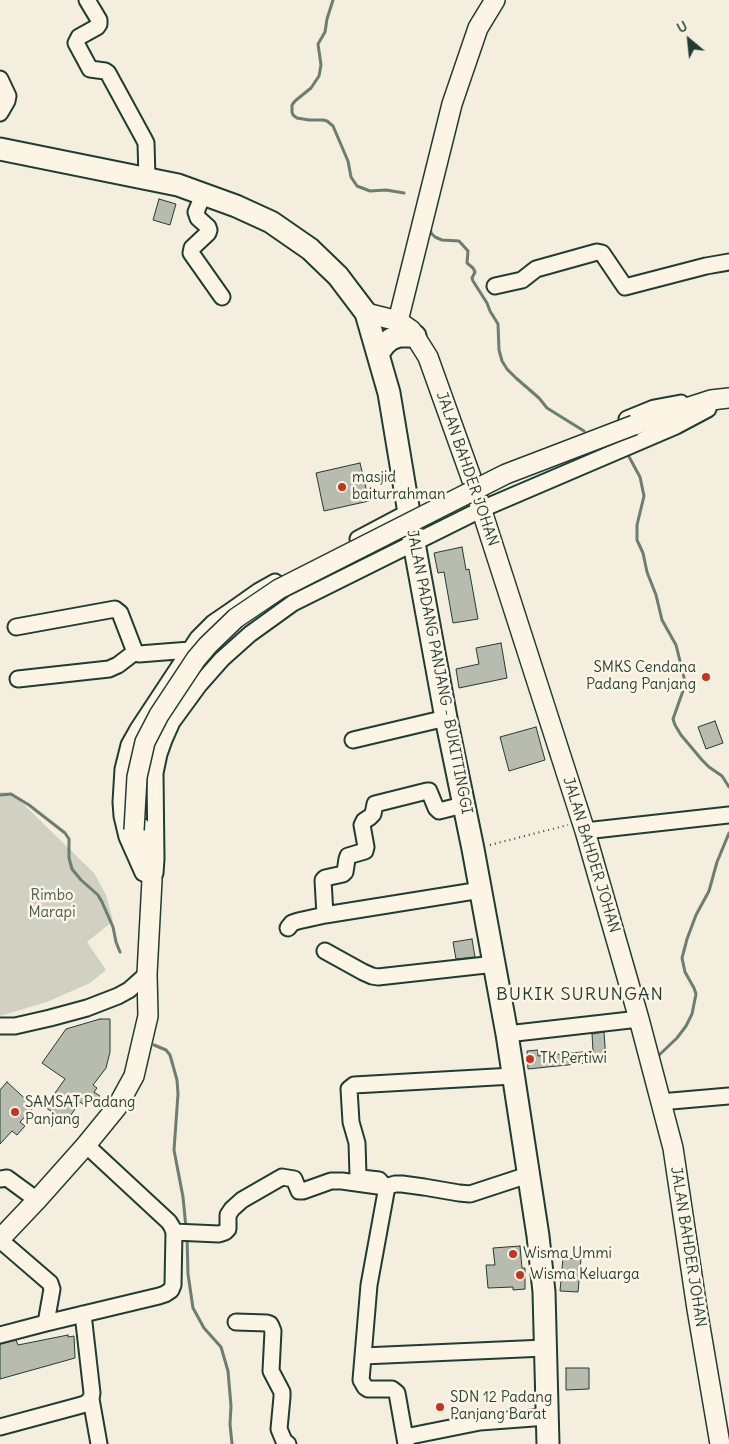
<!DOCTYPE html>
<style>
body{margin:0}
#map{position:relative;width:729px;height:1444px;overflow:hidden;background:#f3eede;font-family:Delius,sans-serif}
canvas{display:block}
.north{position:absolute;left:664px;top:15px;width:50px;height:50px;-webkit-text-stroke:4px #fcf5e5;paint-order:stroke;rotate:332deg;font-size:14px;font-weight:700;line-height:20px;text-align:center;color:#1f3d34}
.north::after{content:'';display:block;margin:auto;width:18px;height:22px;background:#1f3d34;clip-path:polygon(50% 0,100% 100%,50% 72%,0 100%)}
</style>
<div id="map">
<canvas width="729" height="1444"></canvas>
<div class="north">U</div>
</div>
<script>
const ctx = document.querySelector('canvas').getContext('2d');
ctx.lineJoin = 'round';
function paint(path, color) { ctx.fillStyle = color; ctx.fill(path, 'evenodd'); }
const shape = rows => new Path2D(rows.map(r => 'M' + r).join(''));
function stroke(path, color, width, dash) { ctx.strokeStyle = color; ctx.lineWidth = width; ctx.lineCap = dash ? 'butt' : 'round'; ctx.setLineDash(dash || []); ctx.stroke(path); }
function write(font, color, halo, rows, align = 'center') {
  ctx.font = font + ' Delius,sans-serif'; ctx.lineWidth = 5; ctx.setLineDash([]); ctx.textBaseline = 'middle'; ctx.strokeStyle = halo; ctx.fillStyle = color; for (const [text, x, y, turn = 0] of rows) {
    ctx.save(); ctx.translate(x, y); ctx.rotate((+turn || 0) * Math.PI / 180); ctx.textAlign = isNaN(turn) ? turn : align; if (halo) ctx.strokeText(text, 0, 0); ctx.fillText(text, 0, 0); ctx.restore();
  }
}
paint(shape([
 [0,792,12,793,94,873,106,895,113,921,87,942,106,970,90,983,47,1002,0,1016]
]), '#d0d1c2');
stroke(shape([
 [333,0,327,19,325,32,318,44,321,65,319,76,311,88,295,101,292,105,292,112,293,115,297,118,309,120,323,120,327,121,333,126,348,161,351,177,357,186,370,191,386,190,404,193],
 [430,226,431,233,435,237,442,240,459,241,468,251,467,263,473,268,475,272,472,278,473,281,487,303,490,311,498,324,499,350,502,361,507,369,516,378,539,398,547,408,584,431],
 [627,453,640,477,644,496,637,525,637,540,643,553,647,572,656,595,662,620,676,645,684,677,684,688,673,719,675,725,681,735,702,760,709,767,722,776,729,787],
 [0,795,11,794,29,805,65,833,69,839,69,858,72,869,81,880,98,895,102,902,113,927,116,942,120,952],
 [154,1045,166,1050,170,1055,177,1080,178,1094,174,1150,183,1197,186,1228],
 [658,1056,677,1038,686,1026,692,1014,696,994,694,988,685,972,682,958,687,939,696,915,709,891,717,862,729,833],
 [187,1236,188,1274,193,1308,204,1328,221,1347,228,1371,231,1406,230,1424,232,1444]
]), '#6c7d72', 3);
const building = shape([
 [159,199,176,204,170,225,153,220,159,199],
 [360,463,369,501,324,511,316,473,360,463],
 [462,547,466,570,469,569,478,619,453,623,444,572,438,573,434,553,462,547],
 [501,643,507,678,459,688,456,669,479,664,476,648,501,643],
 [715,721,723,743,706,749,698,727,715,721],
 [536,727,545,760,509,771,500,737,536,727],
 [472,939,475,957,456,959,453,942,472,939],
 [100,1019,110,1019,110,1052,106,1068,93,1085,97,1088,94,1092,100,1096,94,1104,88,1100,84,1105,80,1102,66,1122,45,1107,65,1079,42,1063,66,1029,100,1019],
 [604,1032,606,1061,528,1069,527,1051,538,1050,538,1056,593,1051,592,1034,604,1032],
 [7,1082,34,1107,20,1122,25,1126,17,1135,12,1131,0,1144,0,1090,7,1082],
 [520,1246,522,1268,525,1268,525,1289,513,1290,513,1287,488,1288,486,1265,495,1265,493,1248,520,1246],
 [563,1258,581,1259,578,1292,560,1291,563,1258],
 [68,1335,68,1337,74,1336,75,1358,0,1379,0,1344,16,1340,18,1345,68,1335],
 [566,1368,589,1368,589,1389,566,1390,566,1368]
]);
paint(building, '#b8bcae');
stroke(building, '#1f3d34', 1);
const minor = shape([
 [87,0,99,20,99,24,97,27,79,37,76,43,90,69,105,71,108,73,144,139,146,143,147,178],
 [0,79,8,96,7,101,0,113],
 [203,195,196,212,198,218,208,227,209,230,208,233,192,248,191,253,222,297],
 [495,286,522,280,536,269,597,252,602,253,625,287,706,266,729,262],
 [627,419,654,408,681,403],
 [358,539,409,512],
 [16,627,115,609,120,613,135,652,139,654,190,650],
 [18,679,109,669,118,665,135,652],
 [353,740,446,718],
 [585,831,729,815],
 [143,873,127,837,122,816,121,802,123,769,129,745,138,729,198,638,213,623,232,610,259,591,275,582],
 [152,880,155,873,156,859,155,773,159,754,164,740,172,722,199,685,222,659,250,634,293,603,482,509,676,426,708,409],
 [325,915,323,880,325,878,343,874,345,872,347,859,348,856,365,851,366,847,362,825,364,821,370,817,373,814,375,804,427,791,429,791,436,808,439,811,463,805],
 [288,928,292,923,298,921,325,915,481,890],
 [325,951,363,972,372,976,378,977,495,964],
 [0,1026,15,1026,50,1018,87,1008,118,996,129,990,147,974],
 [507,1034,639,1019],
 [660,1102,729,1096],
 [0,1179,7,1178,37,1200],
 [174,1232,219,1234,225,1232,228,1229,228,1215,232,1209,242,1200,282,1177,294,1179,299,1191,303,1191,331,1181,342,1181,385,1187,395,1184,402,1184,424,1187,459,1193,470,1194,528,1175],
 [0,1240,50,1283,52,1289,46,1323],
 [236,1322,267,1323,270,1324,271,1326,273,1331,271,1371,282,1392,282,1397,279,1429,284,1441,288,1444],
 [0,1335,46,1323,159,1296,165,1294,171,1290,173,1285,174,1232,172,1227,169,1222,86,1145],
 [363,1356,545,1348],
 [91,1399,99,1444],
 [0,1427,78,1406,85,1404,91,1399,92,1393,83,1314],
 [405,1437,480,1422,547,1417],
 [406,1444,397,1393,392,1389,368,1389,365,1387,361,1380,369,1285,386,1192,385,1187,379,1180,361,1178,358,1175,357,1143,351,1122,349,1089,354,1085,513,1076]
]);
const major = shape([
 [366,313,398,321,411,330,428,357,472,480,585,831,639,1019,673,1148,697,1309,720,1444],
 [398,321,452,104,478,28,495,0],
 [634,425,711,400,729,398],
 [0,1239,37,1200,86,1145,117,1107,134,1076,148,1016,147,974,152,880,145,859,141,828]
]);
const highway = shape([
 [0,149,178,185,236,206,271,222,310,249,338,276,366,313,389,393,414,543,446,718,473,849,507,1034,538,1236,544,1292,548,1444],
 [378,353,385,344,391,339,399,336,415,336]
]);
stroke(minor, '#1f3d34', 19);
stroke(major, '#1f3d34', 22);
stroke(highway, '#1f3d34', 25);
stroke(shape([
 [490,845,568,825]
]), '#1f3d34', 2, [1, 4]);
stroke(minor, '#fcf5e5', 15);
stroke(major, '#fcf5e5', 19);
stroke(highway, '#fcf5e5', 21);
const majorBridge = shape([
 [134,830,137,777,145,742,159,715,196,659,208,645,236,618,279,589,494,480,506,474,634,425]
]);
stroke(majorBridge, '#1f3d34', 22, []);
stroke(majorBridge, '#fcf5e5', 19);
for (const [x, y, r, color] of [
 [342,487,5,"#c8321e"],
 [706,677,5,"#c8321e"],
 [530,1059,5,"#c8321e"],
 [15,1112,5,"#c8321e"],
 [513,1254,5,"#c8321e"],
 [520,1275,5,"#c8321e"],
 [440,1407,5,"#c8321e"]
]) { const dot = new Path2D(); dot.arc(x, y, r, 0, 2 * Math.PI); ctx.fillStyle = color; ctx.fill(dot); stroke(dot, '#fcf5e5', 2); }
write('15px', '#1f3d34', '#fcf5e5', [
 ["JALAN BAHDER JOHAN",467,469,71],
 ["JALAN PADANG PANJANG - BUKITTINGGI",439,672,79],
 ["JALAN BAHDER JOHAN",591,855,73],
 ["JALAN BAHDER JOHAN",688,1247,81]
]);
write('15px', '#1f3d34', '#fcf5e5', [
 ["masjid",352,478],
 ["baiturrahman",352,495],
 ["SMKS Cendana",696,668,"right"],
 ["Padang Panjang",696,685,"right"],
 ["TK Pertiwi",540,1059],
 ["SAMSAT Padang",25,1103],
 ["Panjang",25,1120],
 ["Wisma Ummi",523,1254],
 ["Wisma Keluarga",530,1275],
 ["SDN 12 Padang",450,1398],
 ["Panjang Barat",450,1415]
], 'left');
write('15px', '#425b50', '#fcf5e5', [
 ["Rimbo",52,896],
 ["Marapi",52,913]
]);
ctx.letterSpacing = '1px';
write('18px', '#1f3d34', '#fcf5e5', [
 ["BUKIK SURUNGAN",580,995]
]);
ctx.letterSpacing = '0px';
</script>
